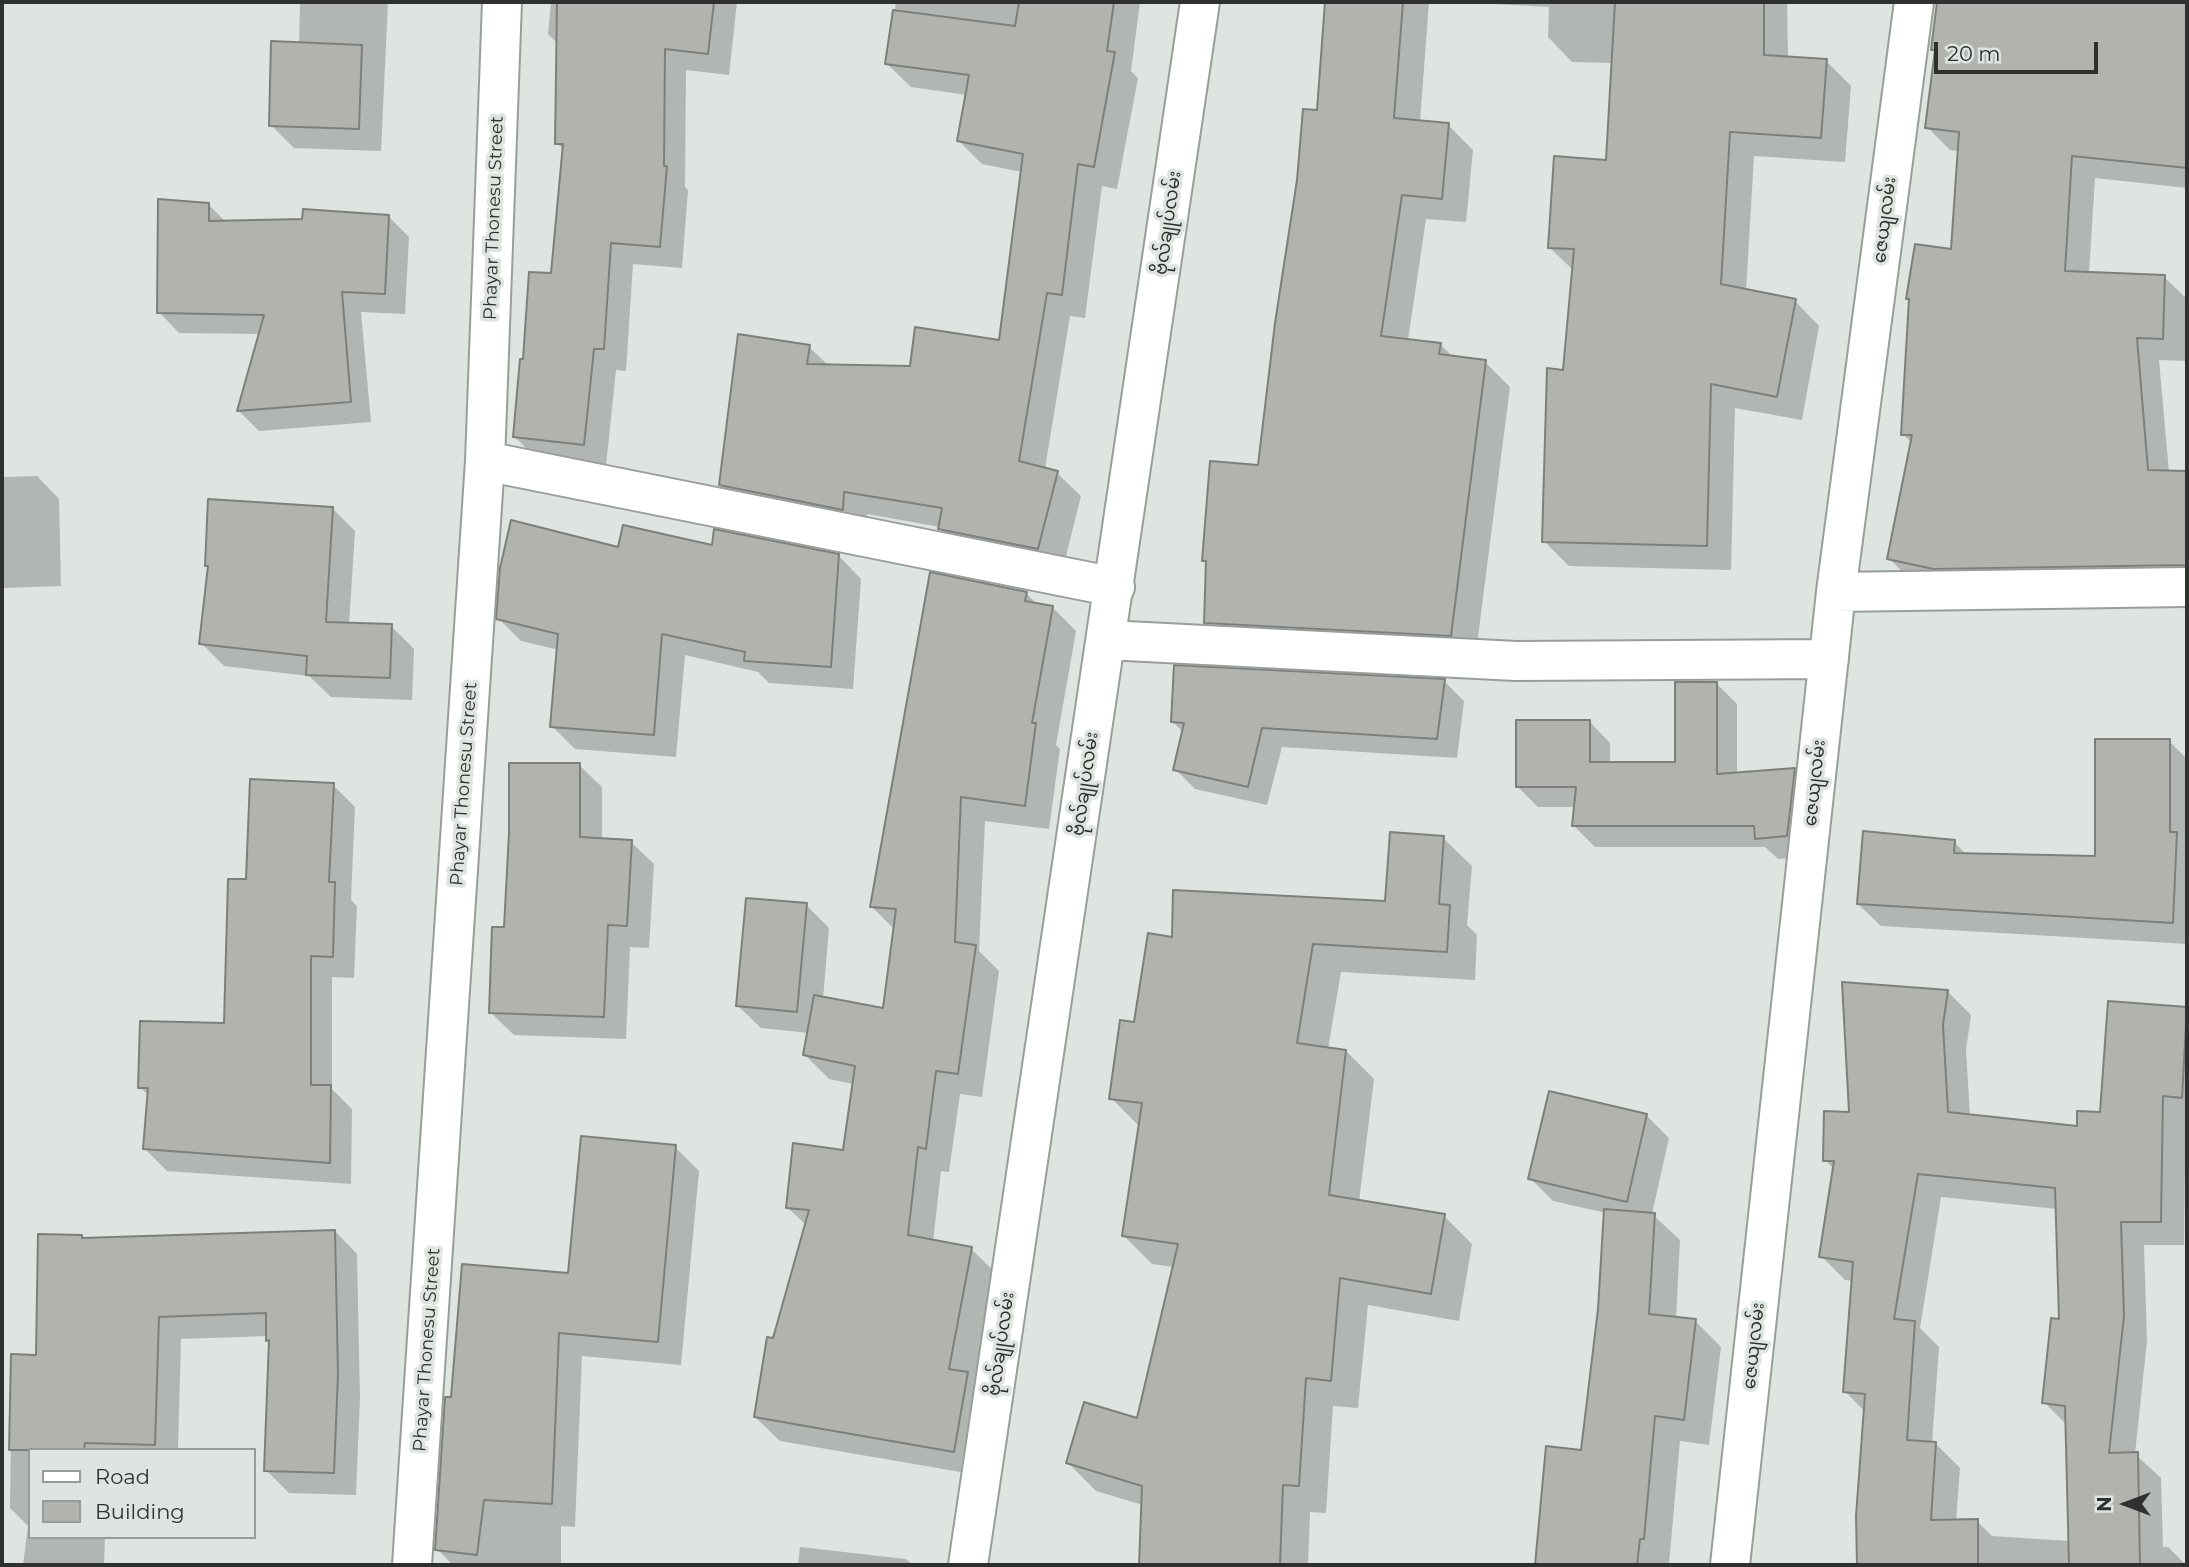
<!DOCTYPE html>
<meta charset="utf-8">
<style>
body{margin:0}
#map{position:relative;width:2189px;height:1567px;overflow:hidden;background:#dee4df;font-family:Montserrat,sans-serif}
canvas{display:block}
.frame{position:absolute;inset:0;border:4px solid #2f312f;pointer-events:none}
.legend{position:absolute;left:28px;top:1448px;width:228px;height:91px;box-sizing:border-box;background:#dee4df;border:2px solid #989c99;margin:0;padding:9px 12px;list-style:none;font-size:21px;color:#2f312f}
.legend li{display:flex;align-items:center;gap:14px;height:35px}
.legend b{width:35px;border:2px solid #989c99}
.north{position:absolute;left:2091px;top:1469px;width:70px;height:70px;-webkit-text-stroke:5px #dee4df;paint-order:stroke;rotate:270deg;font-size:19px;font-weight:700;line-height:28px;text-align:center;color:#2f312f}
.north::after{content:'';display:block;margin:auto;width:24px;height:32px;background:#2f312f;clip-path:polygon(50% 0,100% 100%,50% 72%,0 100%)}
.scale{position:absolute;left:1934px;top:42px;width:164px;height:32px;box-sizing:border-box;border:4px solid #2f312f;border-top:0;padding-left:9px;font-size:21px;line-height:24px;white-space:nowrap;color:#2f312f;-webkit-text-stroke:5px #dee4df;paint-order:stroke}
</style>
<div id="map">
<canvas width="2189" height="1567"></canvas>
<div class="frame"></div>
<ul class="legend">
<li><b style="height:9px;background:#fff"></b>Road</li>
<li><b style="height:19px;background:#b1b4ae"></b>Building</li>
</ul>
<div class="north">N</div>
<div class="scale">20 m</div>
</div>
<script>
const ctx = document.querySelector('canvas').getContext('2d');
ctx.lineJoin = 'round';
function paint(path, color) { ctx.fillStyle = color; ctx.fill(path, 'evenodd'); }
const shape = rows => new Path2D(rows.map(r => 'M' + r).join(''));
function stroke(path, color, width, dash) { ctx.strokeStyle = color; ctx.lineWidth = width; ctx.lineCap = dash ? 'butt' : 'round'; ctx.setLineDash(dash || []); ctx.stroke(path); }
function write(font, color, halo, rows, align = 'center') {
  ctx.font = font + ' Montserrat,"Noto Sans Myanmar",sans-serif'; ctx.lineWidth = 7; ctx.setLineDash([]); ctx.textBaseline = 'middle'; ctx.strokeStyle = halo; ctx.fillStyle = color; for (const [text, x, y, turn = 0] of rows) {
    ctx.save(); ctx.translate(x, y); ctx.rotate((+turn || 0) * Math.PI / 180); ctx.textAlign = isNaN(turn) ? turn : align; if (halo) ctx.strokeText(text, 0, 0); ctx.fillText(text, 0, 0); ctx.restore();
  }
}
paint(shape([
 [300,2,388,2,381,151,294,148,271,125,299,44],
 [551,2,737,2,729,75,686,70,685,187,688,190,682,268,633,264,626,371,616,370,606,466,537,459,515,437,524,361,553,275,564,150,557,143,558,44,548,34],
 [896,2,1140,2,1131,71,1138,78,1117,189,1102,186,1085,318,1070,316,1045,469,1057,473,1081,496,1062,572,964,552,940,527,867,514,866,533,744,508,720,485,809,347,829,366,911,368,1001,342,1022,172,982,164,959,141,967,95,911,87,887,64],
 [1327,2,1429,2,1420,122,1448,125,1473,150,1466,222,1426,219,1408,340,1440,344,1454,358,1485,362,1510,387,1475,660,1230,647,1206,622,1208,564,1204,560,1259,467,1318,112],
 [1456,2,1787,2,1788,59,1826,61,1851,86,1845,162,1754,156,1746,291,1795,301,1819,326,1802,420,1735,408,1731,570,1569,566,1544,541,1565,372,1574,271,1549,247,1608,162,1614,63,1572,62,1548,37,1549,7],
 [1939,2,2187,2,2187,188,2095,178,2089,273,2164,277,2187,299,2186,361,2159,360,2169,472,2187,473,2187,588,1912,582,1889,558,1913,444,1903,434,1953,251,1959,151,1950,150,1927,127,1936,53,1933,49],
 [208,204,226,222,389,217,409,237,405,314,361,312,371,422,259,431,239,411,261,334,179,333,159,312],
 [37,476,59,499,61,586,2,588,2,477],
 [332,508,355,531,349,625,391,626,414,649,412,700,331,697,309,676,224,666,201,643,209,568,206,565],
 [620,549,839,556,861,579,853,689,769,683,758,672,685,655,676,757,575,749,552,726,559,650,521,641,498,618],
 [1026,593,1038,605,1052,607,1076,631,1056,745,1060,749,1049,829,985,821,979,951,999,971,982,1097,960,1094,949,1172,941,1171,933,1242,971,1249,996,1273,975,1382,991,1398,978,1475,780,1441,755,1417,807,1226,787,1207,845,1152,854,1084,829,1079,805,1055,809,1033,761,1028,738,1006,806,905,829,928,823,999,884,1010,895,930,871,906],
 [1444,681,1464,701,1457,758,1282,747,1267,805,1195,789,1175,769,1183,732,1173,722],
 [1716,683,1737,704,1737,774,1794,769,1815,790,1808,857,1778,859,1765,847,1595,847,1574,826,1576,807,1538,807,1517,786,1589,721,1610,743,1610,764,1677,764],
 [2169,741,2187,759,2187,944,1881,926,1858,904,1954,842,1967,855,2096,858],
 [579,765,602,787,602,840,631,842,654,864,649,948,630,947,626,1039,514,1035,491,1013,506,929],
 [333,785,355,807,351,900,357,906,354,978,332,977,332,1089,352,1109,351,1184,167,1171,145,1149,149,1096,140,1087,226,1025,248,881],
 [1443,838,1472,866,1467,925,1477,935,1475,980,1341,972,1328,1049,1346,1051,1374,1079,1359,1202,1444,1216,1472,1244,1459,1321,1368,1305,1358,1408,1333,1406,1326,1513,1310,1512,1308,1565,1140,1565,1143,1505,1096,1491,1068,1463,1138,1421,1174,1267,1152,1264,1124,1236,1140,1127,1111,1098,1135,1024,1173,939,1387,903],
 [1947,991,1971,1015,1966,1050,1970,1116,2079,1128,2101,1113,2109,1003,2187,1009,2184,1245,2144,1245,2147,1341,2135,1454,2161,1478,2163,1547,2168,1547,2186,1565,1859,1565,1858,1516,1865,1412,1845,1391,1853,1281,1845,1280,1821,1256,1835,1170,1825,1160,1851,1113],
 [1941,1197,2057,1209,2061,1320,2044,1402,2068,1426,2070,1541,1992,1536,1977,1521,1956,1521,1960,1468,1936,1444,1932,1443,1939,1347,1920,1328],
 [1646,1115,1669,1138,1652,1214,1680,1240,1676,1319,1695,1321,1721,1347,1709,1445,1680,1441,1669,1564,1535,1565,1547,1448,1583,1452,1600,1309,1606,1213,1553,1201,1530,1178],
 [675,1147,699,1171,681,1365,582,1356,575,1527,561,1526,561,1565,453,1565,437,1549,452,1399,570,1275],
 [335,1231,357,1254,360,1398,356,1495,289,1493,266,1470,271,1343,268,1336,181,1339,178,1450,30,1450,30,1537,105,1537,104,1565,23,1565,28,1526,10,1508,12,1356,38,1356,81,1237,85,1240],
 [800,1547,906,1559,913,1565,798,1565]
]), '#0003');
const building = shape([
 [557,2,714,2,708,54,665,49,664,166,667,166,660,247,611,243,604,349,594,349,584,445,513,437,520,359,523,359,529,272,551,273,563,144,555,144,557,2],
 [1019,2,1114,2,1107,51,1115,52,1094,167,1078,164,1062,295,1047,293,1019,461,1058,471,1038,549,938,529,942,508,844,492,843,510,719,485,738,334,810,345,807,364,910,366,915,327,999,340,1023,154,957,141,969,75,885,64,893,10,1015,26,1019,2],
 [1325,2,1403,2,1394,118,1449,123,1442,199,1402,195,1381,336,1441,343,1439,354,1486,360,1451,636,1204,623,1206,561,1202,561,1210,461,1258,465,1275,323,1297,180,1303,109,1317,110,1325,2],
 [1615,2,1764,2,1764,55,1827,59,1821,138,1730,132,1721,284,1796,299,1777,397,1711,384,1707,546,1542,542,1547,368,1563,370,1574,249,1548,248,1554,156,1606,160,1615,2],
 [1937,2,2187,2,2187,168,2072,156,2065,271,2165,275,2163,339,2137,338,2148,470,2187,471,2187,565,1933,569,1887,559,1912,435,1901,435,1909,299,1906,299,1915,244,1951,249,1959,132,1925,128,1935,50,1931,50,1937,2],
 [271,41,362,45,359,129,269,126,271,41],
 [158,199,209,203,209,221,302,219,303,209,389,215,385,294,342,292,351,402,237,411,264,315,157,313,158,199],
 [208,499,333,507,326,622,392,624,390,678,306,675,307,656,199,644,208,566,205,566,208,499],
 [511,520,618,547,623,525,712,545,714,529,839,554,831,667,744,661,745,652,662,634,654,735,550,727,558,634,496,619,500,568,511,520],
 [930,572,1027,592,1025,601,1053,606,1032,723,1036,723,1025,806,961,797,955,942,976,945,958,1074,936,1071,926,1149,918,1147,908,1235,972,1247,949,1369,968,1372,954,1452,754,1417,767,1337,773,1338,809,1210,786,1208,793,1143,843,1150,855,1066,803,1055,814,995,883,1008,896,909,870,907,930,572],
 [1174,665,1445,679,1437,739,1262,728,1248,787,1173,770,1184,723,1171,722,1174,665],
 [1675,682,1717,682,1717,774,1795,768,1787,836,1755,839,1754,826,1572,826,1576,787,1516,787,1516,720,1590,720,1590,762,1675,762,1675,682],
 [2095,739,2170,739,2170,832,2177,832,2173,923,1857,904,1863,831,1955,840,1954,853,2095,856,2095,739],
 [509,763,580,763,580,837,632,840,627,926,608,925,604,1017,489,1013,492,927,504,927,509,833,509,763],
 [250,779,334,783,329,882,335,882,333,957,311,956,311,1085,331,1085,330,1163,143,1149,148,1088,138,1088,140,1021,224,1023,228,879,246,879,250,779],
 [1390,832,1444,836,1439,904,1450,905,1447,952,1313,944,1297,1043,1346,1050,1329,1195,1445,1214,1431,1294,1340,1278,1331,1381,1306,1378,1299,1486,1283,1485,1280,1565,1139,1565,1142,1486,1066,1463,1084,1402,1137,1418,1178,1244,1122,1236,1142,1103,1109,1099,1120,1020,1134,1022,1148,933,1172,937,1173,890,1385,901,1390,832],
 [746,898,807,903,797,1012,736,1006,746,898],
 [1842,982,1948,990,1943,1025,1948,1112,2077,1126,2077,1111,2100,1112,2108,1001,2187,1007,2182,1098,2163,1096,2161,1222,2121,1222,2124,1316,2109,1453,2138,1452,2140,1565,2069,1565,2065,1406,2042,1403,2051,1318,2059,1319,2055,1188,1918,1174,1894,1319,1915,1321,1907,1440,1936,1442,1931,1520,1978,1519,1978,1565,1857,1565,1856,1516,1865,1394,1843,1392,1853,1262,1819,1257,1834,1161,1823,1161,1824,1111,1849,1112,1842,982],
 [1549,1091,1647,1114,1627,1202,1528,1179,1549,1091],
 [581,1136,676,1145,658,1342,559,1333,552,1504,484,1500,477,1555,435,1550,445,1397,451,1397,462,1264,568,1273,581,1136],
 [1604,1209,1655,1213,1649,1314,1696,1319,1684,1420,1655,1416,1644,1539,1640,1539,1637,1565,1535,1565,1546,1446,1581,1450,1598,1309,1604,1209],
 [335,1230,338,1374,334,1473,264,1471,269,1340,266,1341,266,1313,159,1317,155,1445,85,1443,84,1450,9,1450,11,1354,36,1355,38,1234,82,1235,82,1238,335,1230]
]);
paint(building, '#b1b4ae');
stroke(building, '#7d807a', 2);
const street = shape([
 [485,461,1115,587],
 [1836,592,2187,587],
 [1107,640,1516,661,1829,659],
 [412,1565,485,461,502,2],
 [968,1565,1200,2],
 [1730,1565,1836,592,1914,2]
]);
stroke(street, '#989e99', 42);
stroke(street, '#fff', 38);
write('18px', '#2f312f', '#dee4df', [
 ["Phayar Thonesu Street",494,218,-88],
 ["ဇေယျလမ်း",1885,220,-83],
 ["ဗိုလ်ချုပ်လမ်း",1168,223,-82],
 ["ဇေယျလမ်း",1815,783,-84],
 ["Phayar Thonesu Street",464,784,-86],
 ["ဗိုလ်ချုပ်လမ်း",1085,784,-82],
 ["ဗိုလ်ချုပ်လမ်း",1001,1344,-82],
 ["ဇေယျလမ်း",1754,1346,-84],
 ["Phayar Thonesu Street",427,1350,-86]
]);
</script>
